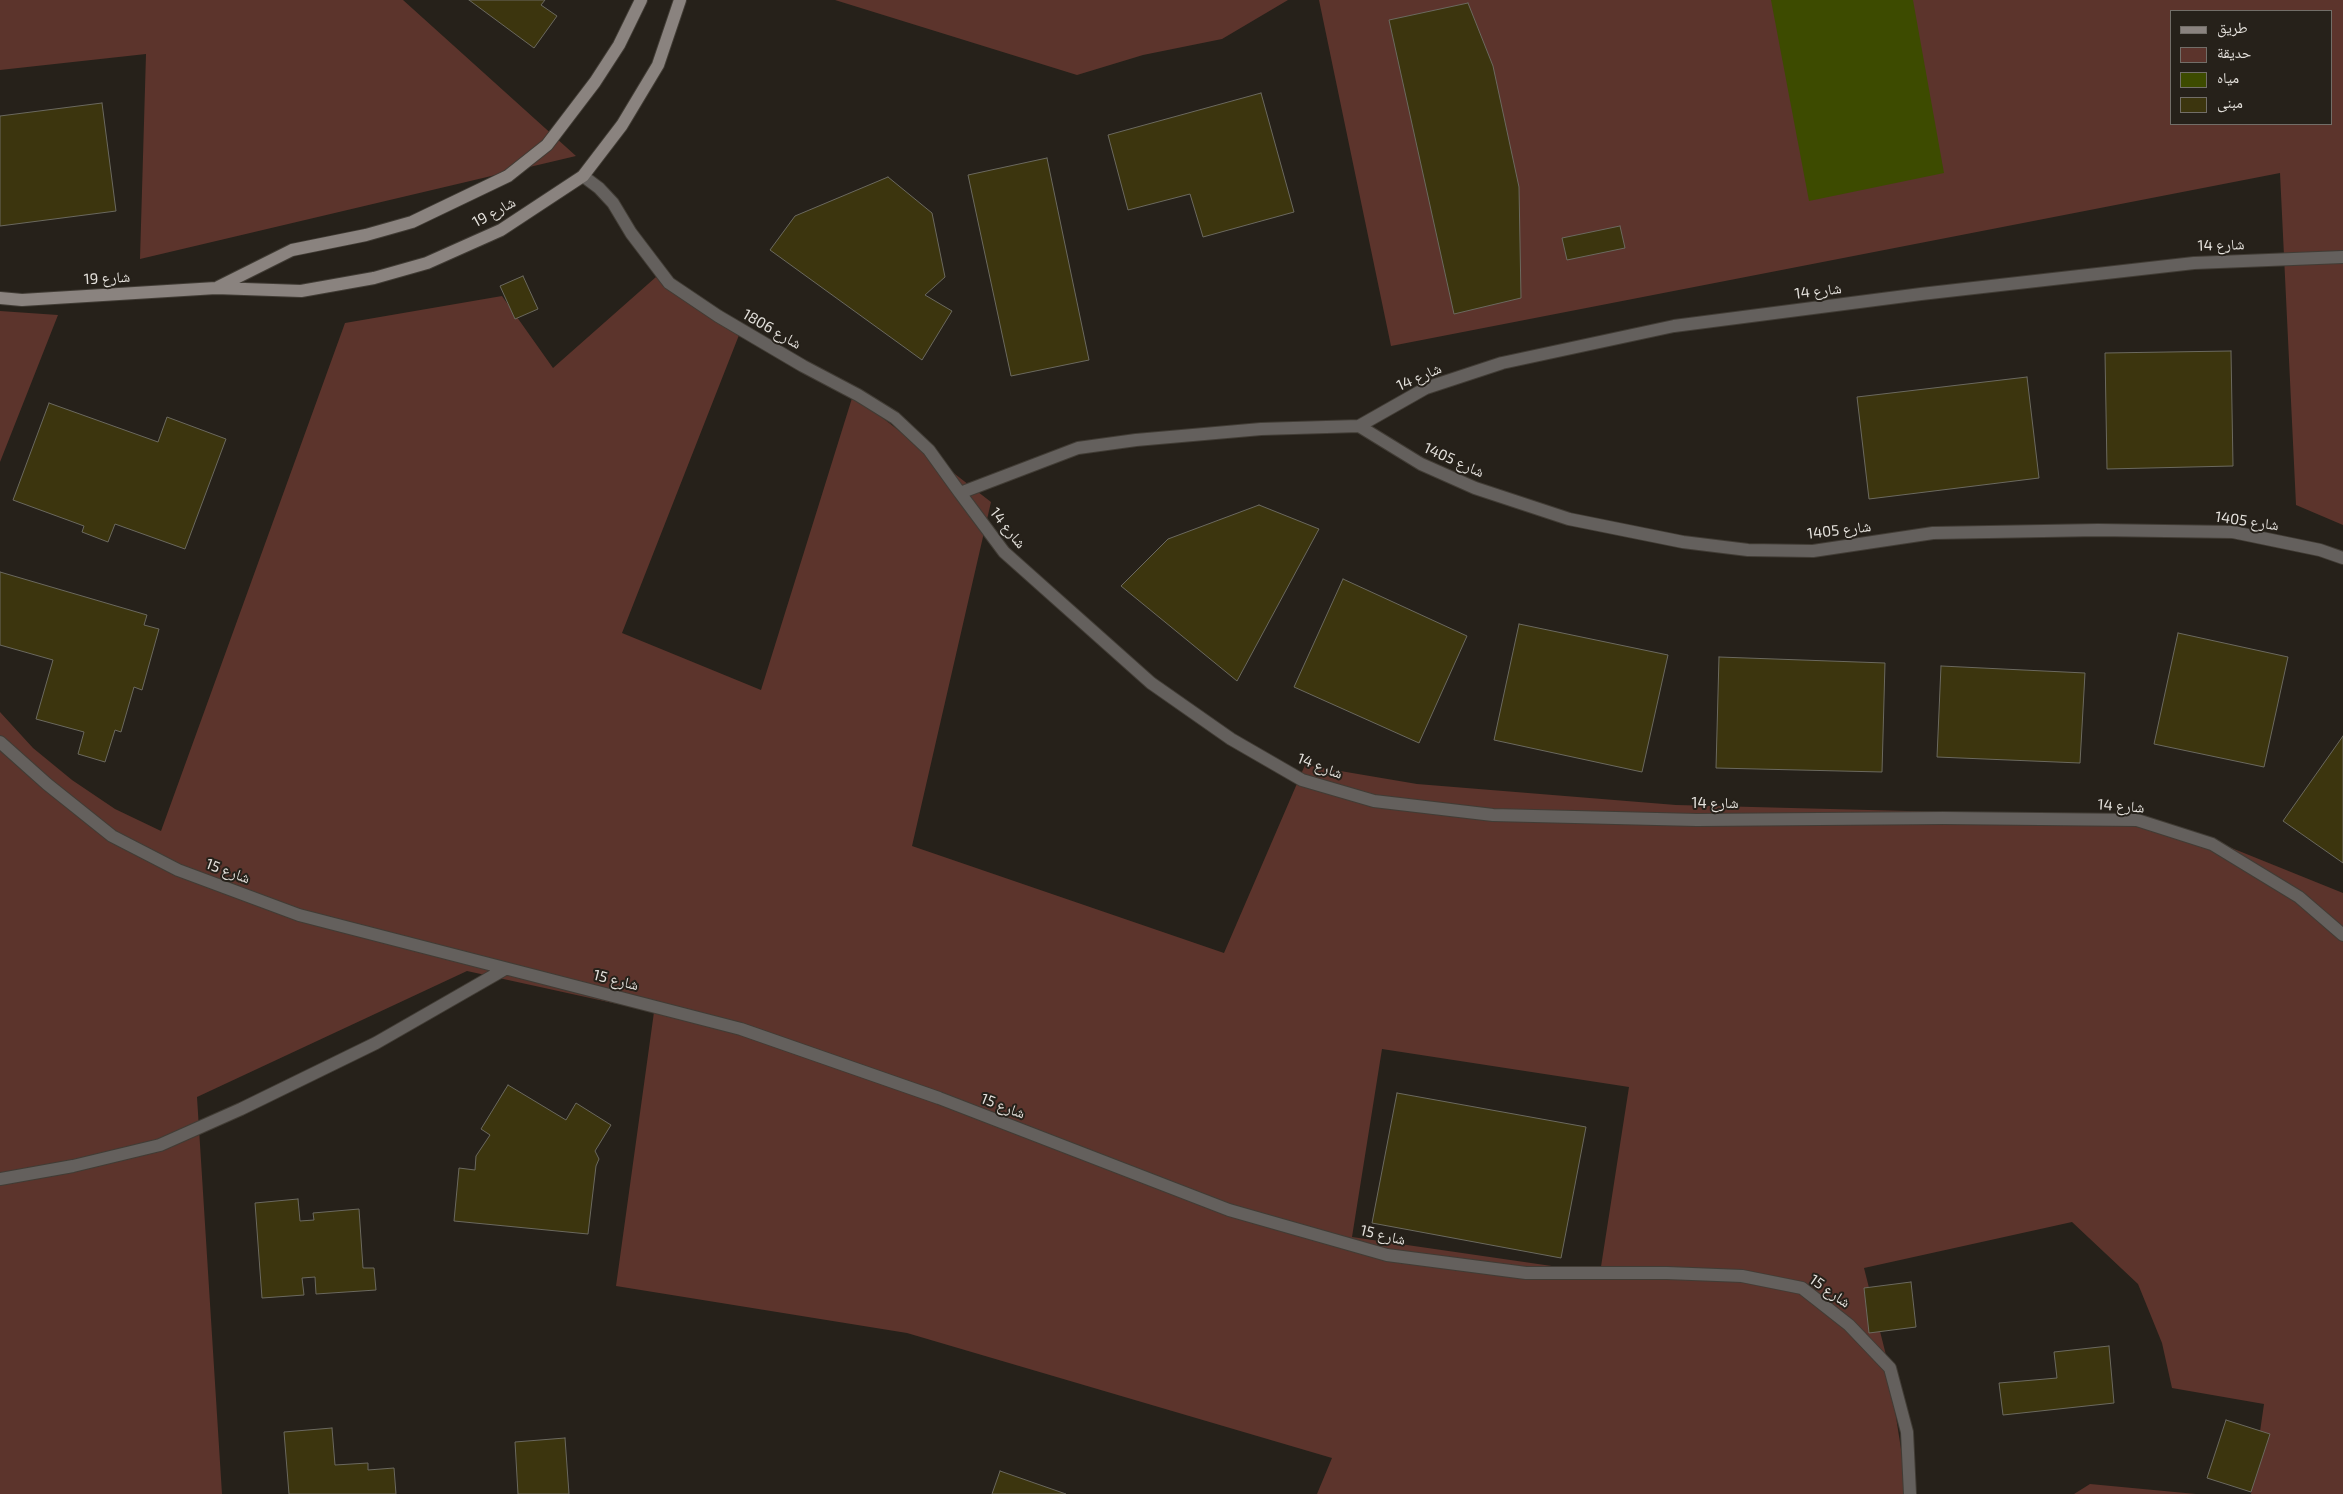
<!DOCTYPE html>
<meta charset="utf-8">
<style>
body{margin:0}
#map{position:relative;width:2343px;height:1494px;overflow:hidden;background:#26211a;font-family:"Exo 2","Noto Naskh Arabic",sans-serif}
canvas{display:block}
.legend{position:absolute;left:2170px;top:10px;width:162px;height:115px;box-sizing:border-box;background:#26211a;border:1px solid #726e68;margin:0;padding:6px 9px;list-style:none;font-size:15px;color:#e4e1dc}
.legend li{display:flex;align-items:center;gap:10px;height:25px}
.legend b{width:25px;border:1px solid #726e68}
</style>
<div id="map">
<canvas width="2343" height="1494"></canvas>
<ul class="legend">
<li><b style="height:6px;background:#8a837f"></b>طريق</li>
<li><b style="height:14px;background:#5c342c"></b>حديقة</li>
<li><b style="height:14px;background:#3d4b00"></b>مياه</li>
<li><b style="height:14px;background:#3c350e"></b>مبنى</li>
</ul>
</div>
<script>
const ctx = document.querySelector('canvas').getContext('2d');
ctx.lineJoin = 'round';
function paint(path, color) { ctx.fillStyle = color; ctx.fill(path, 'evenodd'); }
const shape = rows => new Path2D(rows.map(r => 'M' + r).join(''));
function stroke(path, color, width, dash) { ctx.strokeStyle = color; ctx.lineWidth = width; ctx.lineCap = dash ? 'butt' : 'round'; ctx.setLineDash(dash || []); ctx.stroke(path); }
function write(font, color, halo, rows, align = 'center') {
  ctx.font = font + ' "Exo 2","Noto Naskh Arabic",sans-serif'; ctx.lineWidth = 4; ctx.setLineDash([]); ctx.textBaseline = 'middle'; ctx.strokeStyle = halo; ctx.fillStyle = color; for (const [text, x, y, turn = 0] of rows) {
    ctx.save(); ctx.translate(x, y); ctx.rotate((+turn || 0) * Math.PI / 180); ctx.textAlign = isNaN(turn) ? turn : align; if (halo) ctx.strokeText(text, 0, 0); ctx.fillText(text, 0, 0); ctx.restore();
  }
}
paint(shape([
 [0,0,403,0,576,156,140,259,146,54,0,70],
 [835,0,1288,0,1222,39,1143,55,1077,75],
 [1319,0,2343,0,2343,525,2296,505,2280,173,1391,346],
 [2172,11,2332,11,2332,124,2172,124],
 [656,277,741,330,622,633,761,690,853,395,991,502,912,846,1224,953,1305,765,1417,784,1676,805,1985,813,2182,828,2343,893,2343,1494,2251,1494,2264,1404,2172,1388,2162,1343,2138,1284,2072,1222,1864,1268,1887,1359,1908,1494,1317,1494,1332,1458,907,1333,616,1286,654,1012,467,971,197,1097,222,1494,0,1494,0,712,33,748,72,780,115,809,161,831,345,323,502,296,553,368],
 [1382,1049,1629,1087,1600,1273,1352,1237],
 [0,311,58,315,0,462],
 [2090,1484,2196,1494,2074,1494]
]), '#5c342c');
paint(shape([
 [1771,0,1913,0,1944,173,1809,201]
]), '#3d4b00');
const building = shape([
 [469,0,545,0,541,5,557,16,534,48,469,0],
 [1468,3,1493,66,1519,187,1521,298,1454,314,1389,20,1468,3],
 [1261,93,1294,212,1203,237,1190,194,1128,210,1108,135,1261,93],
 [102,103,116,211,0,226,0,116,102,103],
 [1047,158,1089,360,1011,376,968,175,1047,158],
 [888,177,932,213,945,277,925,295,952,311,922,360,770,250,795,216,888,177],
 [1620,226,1625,248,1567,260,1562,238,1620,226],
 [523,276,538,309,515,319,500,286,523,276],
 [2231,351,2233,466,2107,469,2105,353,2231,351],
 [2027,377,2039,478,1869,499,1857,397,2027,377],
 [49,403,158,442,167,417,226,439,185,549,115,524,108,542,82,532,84,526,13,500,49,403],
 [1259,505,1319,529,1237,681,1121,586,1168,539,1259,505],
 [0,572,147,615,144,625,159,629,142,690,134,687,121,732,115,730,105,762,78,754,84,732,36,719,53,660,0,645,0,572],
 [1343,579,1467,636,1419,743,1294,687,1343,579],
 [1519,624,1668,655,1642,772,1494,740,1519,624],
 [2178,633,2288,657,2264,767,2154,744,2178,633],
 [1719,657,1885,663,1882,772,1716,768,1719,657],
 [1941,666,2085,673,2080,763,1937,757,1941,666],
 [2343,736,2343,863,2283,821,2343,736],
 [508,1085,566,1120,576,1103,611,1125,595,1151,599,1159,596,1166,588,1234,454,1221,459,1168,475,1170,476,1156,490,1135,481,1129,508,1085],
 [1397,1093,1586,1127,1561,1258,1372,1223,1397,1093],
 [298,1199,300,1221,314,1220,313,1213,359,1209,363,1268,374,1268,376,1290,316,1294,315,1277,302,1278,304,1295,262,1298,255,1203,298,1199],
 [1911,1282,1916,1327,1869,1333,1864,1288,1911,1282],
 [2109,1346,2114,1403,2003,1415,1999,1383,2057,1378,2054,1352,2109,1346],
 [2226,1420,2270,1434,2251,1492,2207,1478,2226,1420],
 [332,1428,335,1465,368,1463,368,1470,394,1468,396,1494,289,1494,284,1432,332,1428],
 [565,1438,569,1494,518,1494,515,1442,565,1438],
 [1000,1471,1066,1494,992,1494,1000,1471]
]);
paint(building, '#3c350e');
stroke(building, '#6b695f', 1);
const street = shape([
 [583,176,599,188,613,203,631,233,669,283,718,316,803,366,858,395,895,418,929,450,960,493],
 [2343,257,2194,263,1921,294,1674,326,1502,363,1426,388,1359,426,1261,429,1136,440,1078,448,960,493,1004,552,1151,683,1231,739,1302,780,1374,801,1493,815,1697,820,1943,818,2137,820,2212,844,2299,897,2343,935],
 [1359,426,1421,464,1475,488,1569,519,1683,542,1748,550,1813,551,1933,533,2098,530,2233,532,2320,550,2343,558],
 [0,742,47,784,112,836,178,870,299,915,741,1029,939,1098,1229,1210,1387,1255,1526,1273,1667,1273,1742,1276,1802,1288,1849,1325,1890,1368,1907,1432,1910,1494],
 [0,1179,73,1166,160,1145,241,1109,376,1043,505,969]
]);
const secondary = shape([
 [218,287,292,250,366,235,412,222,508,176,547,145,595,82,619,45,641,0],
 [0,298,22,300,216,288,301,291,374,278,427,263,501,230,583,176,622,125,658,65,680,0]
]);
stroke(street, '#413c35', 14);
stroke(secondary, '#413c35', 14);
stroke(street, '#64605d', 12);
stroke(secondary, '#8a837f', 12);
write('15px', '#e4e1dc', '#26211a', [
 ["شارع 19",494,212,-29],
 ["شارع 14",2221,245,-2],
 ["شارع 19",107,278,-3],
 ["شارع 14",1818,291,-7],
 ["شارع 1806",772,329,30],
 ["شارع 14",1419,377,-24],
 ["شارع 1405",1454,460,24],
 ["شارع 1405",2247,521,8],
 ["شارع 14",1008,528,51],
 ["شارع 1405",1839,530,-7],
 ["شارع 14",1320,766,21],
 ["شارع 14",1715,803],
 ["شارع 14",2121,806,4],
 ["شارع 15",228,871,20],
 ["شارع 15",616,980,14],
 ["شارع 15",1003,1106,21],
 ["شارع 15",1383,1235,13],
 ["شارع 15",1830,1291,35]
]);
</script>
